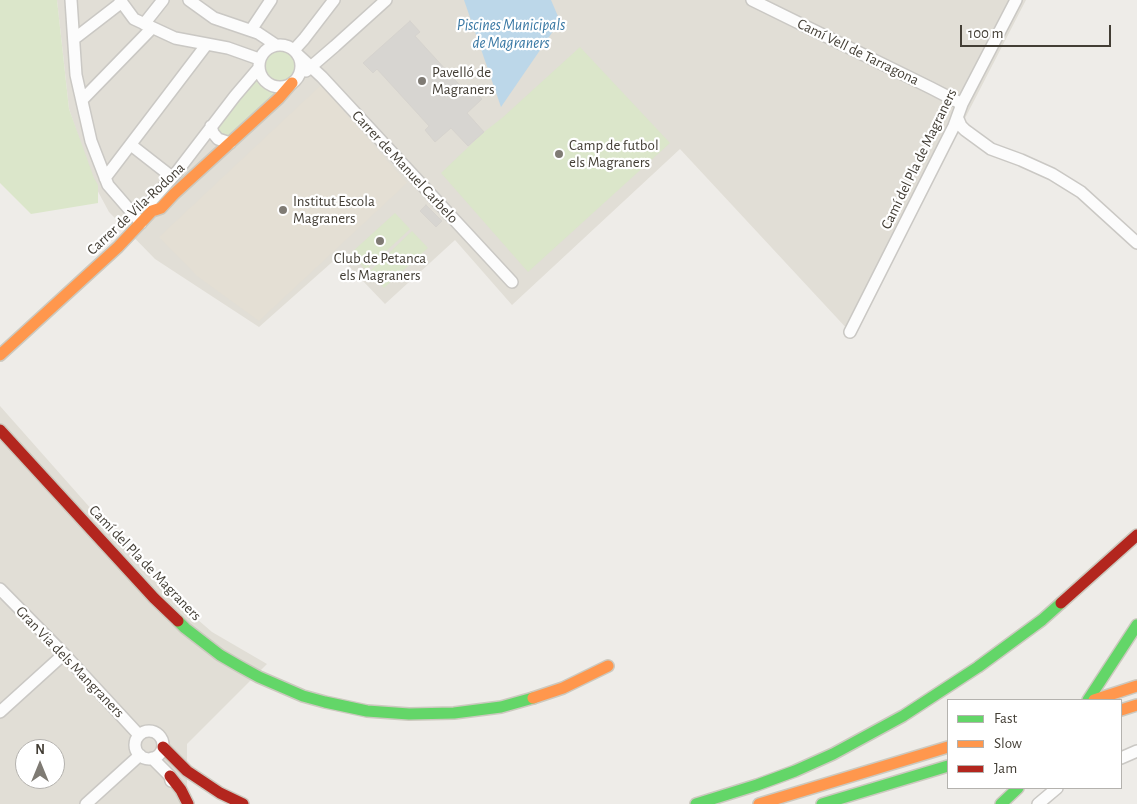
<!DOCTYPE html>
<meta charset="utf-8">
<style>
body{margin:0}
#map{position:relative;width:1137px;height:804px;overflow:hidden;background:#eeece8;font-family:"Alegreya Sans",sans-serif}
canvas{display:block}
.legend{position:absolute;left:947px;top:699px;width:175px;height:90px;box-sizing:border-box;background:#fff;border:1px solid #b4b2ae;margin:0;padding:6px 9px;list-style:none;font-size:15px;color:#433e35}
.legend li{display:flex;align-items:center;gap:10px;height:25px}
.legend b{width:25px;border:1px solid #b4b2ae}
.north{position:absolute;left:15px;top:739px;width:50px;height:50px;box-sizing:border-box;background:#fff;border:1px solid #b4b2ae;border-radius:50%;rotate:0deg;font-size:14px;font-weight:700;line-height:20px;text-align:center;color:#433e35}
.north::after{content:'';display:block;margin:auto;width:18px;height:22px;background:#7f7b74;clip-path:polygon(50% 0,100% 100%,50% 72%,0 100%)}
.scale{position:absolute;left:960px;top:25px;width:151px;height:22px;box-sizing:border-box;border:2px solid #433e35;border-top:0;padding-left:6px;font-size:15px;line-height:18px;white-space:nowrap;color:#433e35;-webkit-text-stroke:4px #fff;paint-order:stroke}
</style>
<div id="map">
<canvas width="1137" height="804"></canvas>
<ul class="legend">
<li><b style="height:6px;background:#63d668"></b>Fast</li>
<li><b style="height:6px;background:#ff974d"></b>Slow</li>
<li><b style="height:6px;background:#b3261e"></b>Jam</li>
</ul>
<div class="north">N</div>
<div class="scale">100 m</div>
</div>
<script>
const ctx = document.querySelector('canvas').getContext('2d');
ctx.lineJoin = 'round';
function paint(path, color) { ctx.fillStyle = color; ctx.fill(path, 'evenodd'); }
const shape = rows => new Path2D(rows.map(r => 'M' + r).join(''));
function stroke(path, color, width, dash) { ctx.strokeStyle = color; ctx.lineWidth = width; ctx.lineCap = dash ? 'butt' : 'round'; ctx.setLineDash(dash || []); ctx.stroke(path); }
function write(font, color, halo, rows, align = 'center') {
  ctx.font = font + ' "Alegreya Sans",sans-serif'; ctx.lineWidth = 4.5; ctx.setLineDash([]); ctx.textBaseline = 'middle'; ctx.strokeStyle = halo; ctx.fillStyle = color; for (const [text, x, y, turn = 0] of rows) {
    ctx.save(); ctx.translate(x, y); ctx.rotate((+turn || 0) * Math.PI / 180); ctx.textAlign = isNaN(turn) ? turn : align; if (halo) ctx.strokeText(text, 0, 0); ctx.fillText(text, 0, 0); ctx.restore();
  }
}
paint(shape([
 [57,0,1026,0,961,126,850,332,680,149,512,305,455,240,385,304,339,256,259,327,155,259,109,212,95,186,69,109],
 [0,406,116,537,168,594,212,632,267,664,187,744,187,804,0,804],
 [25,749,55,749,55,779,25,779]
]), '#e1ded6');
paint(shape([
 [321,85,407,183,259,321,197,276,159,237]
]), '#e4dfd4');
paint(shape([
 [0,0,57,0,69,109,94,178,98,185,98,203,31,214,0,183],
 [580,47,670,143,528,272,441,173,484,132,502,118],
 '264 66a16 16 0 1 1 32 0a16 16 0 1 1-32 0Z',
 [255,79,260,86,265,89,269,91,277,93,230,137,219,134,217,128],
 [395,213,410,229,366,270,351,253],
 [412,231,428,248,384,288,369,272]
]), '#dbe6ca');
paint(shape([
 [464,0,551,0,560,21,501,107]
]), '#bcd7e9');
const building = shape([
 [410,21,420,32,415,36,467,93,472,88,482,99,467,113,484,132,468,146,451,128,435,142,425,130,429,126,377,69,373,73,363,63,410,21],
 [426,205,442,221,436,227,420,211,426,205]
]);
paint(building, '#d7d5d1');
stroke(building, '#d6d3ce', 1);
const street = shape([
 [71,0,76,75,91,141,108,185,141,223],
 [120,0,134,19,175,38,228,48,259,59],
 [189,0,214,18,258,33,276,45],
 [752,0,931,88,962,104],
 [144,24,163,0],
 [251,30,271,0],
 [74,39,122,2],
 '259 66a21 21 0 1 1 42 0a21 21 0 1 1-42 0Z',
 [294,50,304,39,334,0],
 [297,54,322,77,512,282],
 [306,71,335,46,386,0],
 [82,100,152,28],
 [958,119,961,126,965,130,991,149,1021,160,1052,174,1081,192,1137,243],
 [211,126,213,133,218,139,230,143],
 [131,145,172,177],
 [105,178,207,44],
 [152,211,151,201,176,173,235,96,258,69],
 [850,332,954,126,962,104,1016,0],
 [0,589,64,654,139,735],
 [0,712,64,654],
 '135 745a14 14 0 1 1 28 0a14 14 0 1 1-28 0Z',
 [152,758,170,776,171,781],
 [1121,758,1137,751],
 [86,804,140,755],
 [1038,804,1057,788]
]);
const fast = shape([
 [178,621,185,628,220,655,239,666,259,677,303,696,325,702,367,711,409,714,454,713,501,707,533,698],
 [1088,700,1137,625],
 [696,804,757,785,795,771,833,754,903,716,978,667,1042,620,1061,603],
 [822,804,948,766],
 [1001,804,1018,788]
]);
const slow = shape([
 [0,355,118,247,152,211,161,208,174,194,279,98,292,83],
 [533,698,563,688,608,666],
 [1094,700,1137,686],
 [1121,710,1137,705],
 [759,804,948,747]
]);
const jam = shape([
 [0,430,154,598,178,621],
 [1061,603,1137,535],
 [163,747,187,771,220,793,243,804],
 [170,776,181,790,188,804]
]);
stroke(street, '#cac8c4', 14);
stroke(fast, '#ccc9bf', 14);
stroke(slow, '#ccc9bf', 14);
stroke(jam, '#ccc9bf', 14);
stroke(street, '#fcfcfc', 11);
stroke(fast, '#63d668', 11);
stroke(slow, '#ff974d', 11);
stroke(jam, '#b3261e', 11);
for (const [x, y, r, color] of [
 [422,81,5,"#7f7b74"],
 [559,154,5,"#7f7b74"],
 [283,210,5,"#7f7b74"],
 [380,241,5,"#7f7b74"]
]) { const dot = new Path2D(); dot.arc(x, y, r, 0, 2 * Math.PI); ctx.fillStyle = color; ctx.fill(dot); stroke(dot, '#fff', 2); }
write('15px', '#433e35', '#fff', [
 ["Camí Vell de Tarragona",858,52,26],
 ["Camí del Pla de Magraners",919,159,-64],
 ["Carrer de Manuel Carbelo",405,167,47],
 ["Carrer de Vila-Rodona",136,209,-43],
 ["Camí del Pla de Magraners",145,563,46],
 ["Gran Via dels Mangraners",70,662,46]
]);
write('15px', '#433e35', '#fff', [
 ["Pavelló de",432,72],
 ["Magraners",432,89],
 ["Camp de futbol",569,145],
 ["els Magraners",569,162],
 ["Institut Escola",293,201],
 ["Magraners",293,218],
 ["Club de Petanca",380,258,"center"],
 ["els Magraners",380,275,"center"]
], 'left');
write('italic 16px', '#3978a4', '#fff', [
 ["Piscines Municipals",511,25],
 ["de Magraners",511,43]
]);
</script>
